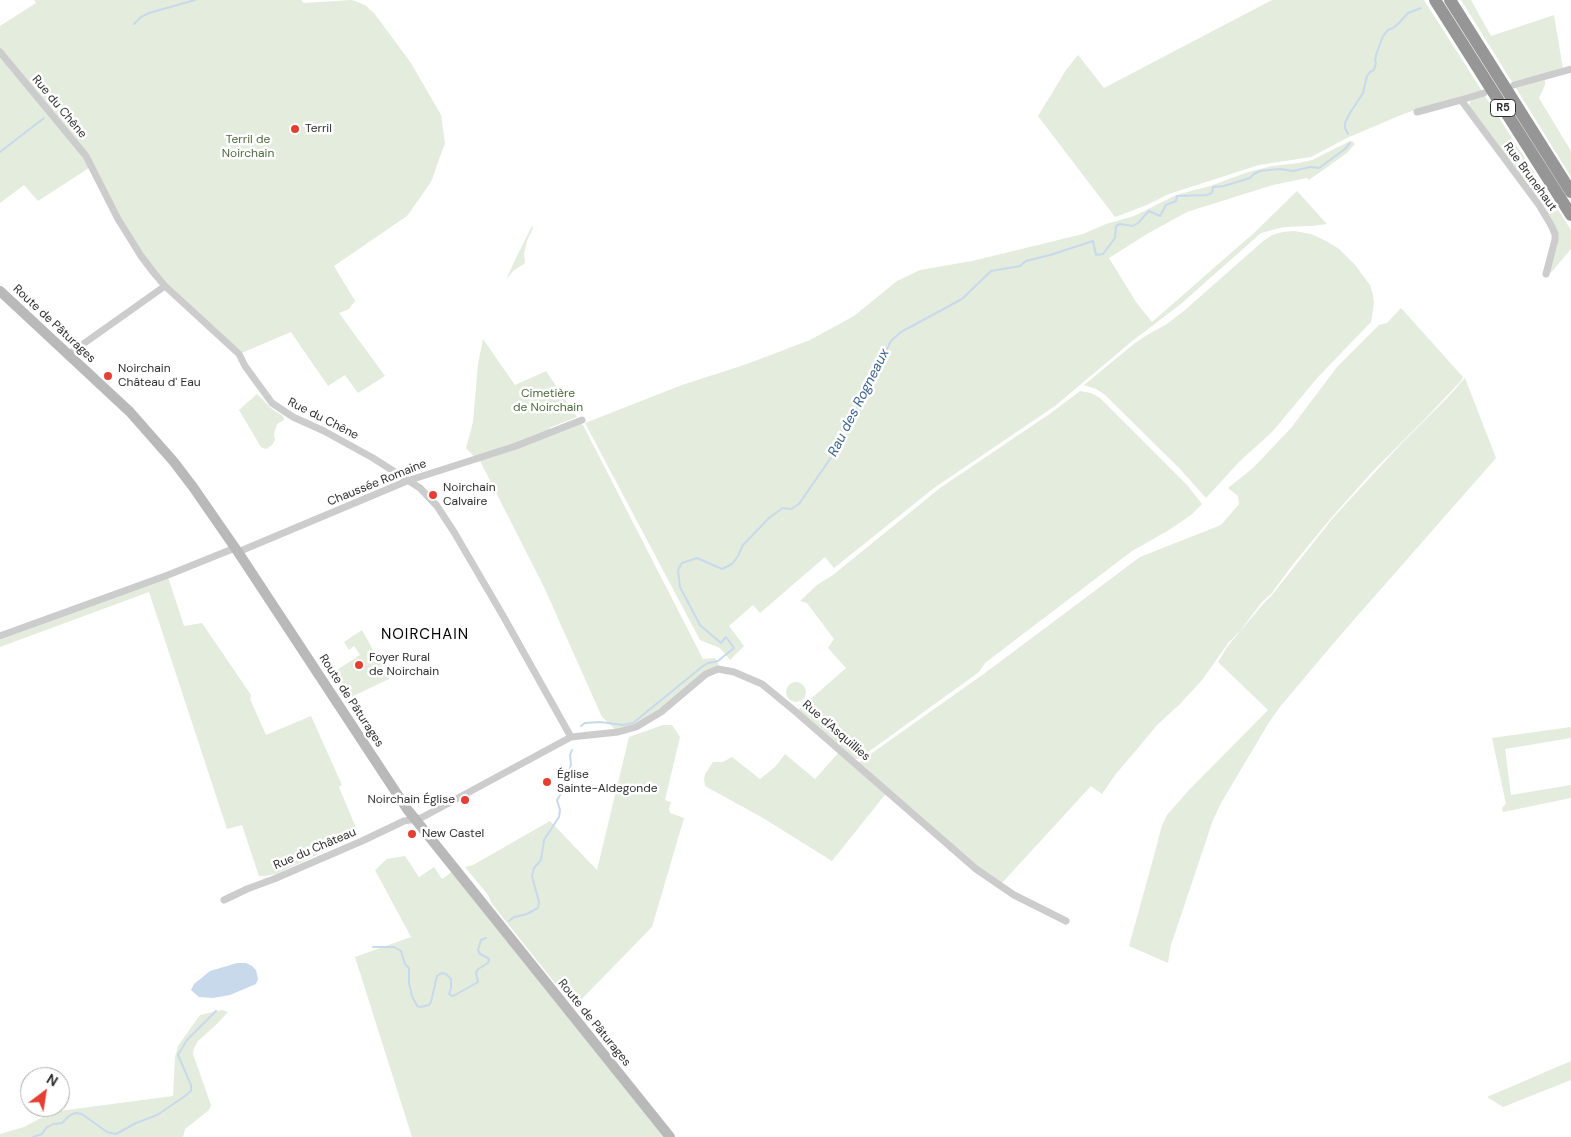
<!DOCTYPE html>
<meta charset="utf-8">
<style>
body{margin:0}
#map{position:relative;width:1571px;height:1137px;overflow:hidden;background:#fff;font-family:"DM Sans",sans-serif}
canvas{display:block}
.north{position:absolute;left:20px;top:1067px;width:50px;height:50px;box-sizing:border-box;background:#fff;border:1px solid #acacac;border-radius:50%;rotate:31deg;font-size:14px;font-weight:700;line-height:20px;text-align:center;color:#2f2f2f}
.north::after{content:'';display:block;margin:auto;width:18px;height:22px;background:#e43f32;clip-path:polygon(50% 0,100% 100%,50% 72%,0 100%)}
</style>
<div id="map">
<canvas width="1571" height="1137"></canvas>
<div class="north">N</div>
</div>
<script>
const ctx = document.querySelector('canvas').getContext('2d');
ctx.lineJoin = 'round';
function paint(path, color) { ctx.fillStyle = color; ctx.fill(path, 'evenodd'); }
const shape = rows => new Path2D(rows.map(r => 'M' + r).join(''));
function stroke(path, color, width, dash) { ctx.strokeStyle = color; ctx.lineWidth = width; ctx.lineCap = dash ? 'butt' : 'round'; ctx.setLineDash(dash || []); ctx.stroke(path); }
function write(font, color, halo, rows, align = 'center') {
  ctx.font = font + ' "DM Sans",sans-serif'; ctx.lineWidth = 5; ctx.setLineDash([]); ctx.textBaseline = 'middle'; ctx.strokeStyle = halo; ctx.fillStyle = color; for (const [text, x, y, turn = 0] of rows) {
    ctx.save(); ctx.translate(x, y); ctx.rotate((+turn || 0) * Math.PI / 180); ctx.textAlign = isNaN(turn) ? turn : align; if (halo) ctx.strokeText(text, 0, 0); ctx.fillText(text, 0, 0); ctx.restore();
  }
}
paint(shape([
 [34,0,301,0,304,3,352,0,365,5,374,13,411,63,441,115,445,143,431,182,407,216,334,266,355,301,349,309,339,313,385,376,358,393,345,375,328,386,291,332,239,354,165,286,141,256,92,166,38,201,24,185,0,203,0,26,36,3],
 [1272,0,1424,0,1482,91,1418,109,1401,115,1347,138,1311,157,1259,165,1169,194,1147,205,1115,217,1038,116,1066,70,1078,55,1104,88],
 [1461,0,1471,0,1491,36,1554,15,1563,69,1512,82],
 [1545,80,1545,85,1539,98,1571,151,1571,177,1516,88],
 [1485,96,1571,230,1571,249,1548,276,1557,246,1558,238,1556,230,1545,208,1469,106,1471,100],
 [1350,141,1354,142,1354,145,1347,153,1309,180,1307,178,1273,185,1187,212,1147,234,1109,258,1136,302,1152,322,1255,232,1297,191,1327,224,1312,226,1284,227,1261,233,1182,303,1131,342,1055,406,934,488,834,568,825,557,760,613,753,605,729,626,744,646,730,660,720,648,700,640,585,423,682,385,747,364,810,340,854,316,897,281,920,270,972,261,1083,234,1106,224,1134,216,1176,195,1210,186,1248,172,1272,166,1299,163,1312,160],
 [532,226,533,228,527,241,524,253,525,263,513,271,506,280,515,260],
 [1294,231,1311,234,1328,242,1339,249,1355,265,1370,285,1373,295,1374,303,1371,322,1318,377,1273,431,1239,462,1206,498,1180,469,1104,394,1096,389,1084,385,1135,343,1147,335,1167,324,1185,310,1262,242,1272,235,1283,232],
 [1401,308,1463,377,1461,381,1423,421,1372,472,1332,517,1294,563,1271,594,1262,602,1240,631,1229,642,1202,680,1180,704,1157,725,1138,748,1115,775,1102,794,1091,786,1001,884,988,876,858,763,985,673,1140,557,1221,525,1239,504,1238,496,1228,488,1253,468,1291,428,1337,367,1379,325,1387,323],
 [483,339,515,385,546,371,577,417,549,428,551,432,476,459,466,448,473,422,478,364],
 [1465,378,1496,458,1338,638,1279,708,1268,724,1221,803,1213,820,1171,945,1168,963,1129,946,1155,852,1162,825,1167,815,1189,790,1268,710,1218,662,1227,647,1263,604,1272,595,1332,519,1400,445,1448,397],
 [1080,391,1091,393,1100,398,1188,486,1202,504,1191,515,1169,530,1132,551,985,663,979,672,860,758,856,759,853,758,797,711,846,668,828,648,834,639,807,603,800,601,817,585,833,575,940,488,1051,413],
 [257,394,272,409,283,416,284,420,277,424,274,434,275,440,272,445,266,449,261,447,239,410],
 [581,424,583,425,703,659,715,658,719,665,712,668,646,719,617,731,602,717,544,587,480,461],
 [168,577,184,626,202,623,251,695,250,699,266,735,311,716,342,785,339,787,359,835,276,874,265,876,259,876,242,825,227,829,149,592,0,647,0,640],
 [362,630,389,679,347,699,333,678,339,674,337,670,360,655,354,646,349,650,344,642],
 '786 692a10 10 0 1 1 20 0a10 10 0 1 1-20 0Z',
 [663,725,672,725,680,737,665,800,671,802,669,809,670,813,684,818,652,927,574,1007,492,904,488,895,465,867,473,865,550,821,597,870,629,737],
 [1571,727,1571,738,1505,749,1511,795,1571,785,1571,798,1503,812,1502,808,1506,804,1492,738],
 [840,751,888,791,832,861,763,818,705,786,704,779,705,774,713,762,723,762,732,757,760,779,775,767,785,754,815,779],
 [405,856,419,877,434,867,442,879,456,869,670,1137,412,1137,355,957,411,937,375,870,387,859],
 [222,1010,228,1012,217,1024,198,1041,194,1048,193,1054,211,1105,209,1110,185,1129,183,1137,0,1137,0,1134,24,1127,52,1112,173,1096,175,1057,178,1046,200,1015],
 [1571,1061,1571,1080,1503,1107,1487,1097]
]), '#e3ecdd');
paint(shape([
 [237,963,246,963,252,966,256,970,258,979,256,984,230,995,213,998,199,997,191,990,194,984,210,971]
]), '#c9d9ec');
stroke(shape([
 [134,24,141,17,149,13,195,0],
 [1348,134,1345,128,1345,123,1350,113,1363,93,1367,76,1370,72,1374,70,1376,63,1375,61,1376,55,1383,36,1388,30,1393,28,1398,24,1408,13,1421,8],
 [0,152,44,118],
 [581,726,585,723,600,722,623,725,633,723,703,666,708,663,718,661,734,648,726,637,721,643,700,625,680,587,678,570,682,563,697,558,722,569,732,564,738,556,743,545,770,517,783,508,791,509,799,504,839,446,842,433,860,403,891,341,901,332,962,299,991,271,1020,266,1026,261,1050,255,1093,241,1096,255,1103,254,1115,238,1116,226,1120,224,1133,226,1138,223,1149,211,1160,216,1166,205,1176,201,1177,196,1207,195,1212,193,1213,187,1224,186,1250,178,1254,174,1260,171,1280,169,1293,171,1310,167,1319,168,1345,149,1350,143],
 [509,921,514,917,527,914,538,908,539,902,532,876,534,868,541,860,544,840,559,817,560,810,557,800,567,784,568,773,571,765,570,755,572,750],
 [373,947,394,947,401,951,405,964,409,968,409,983,412,996,417,1006,421,1007,429,1005,431,1002,437,976,440,974,443,973,446,974,451,979,451,988,449,994,452,996,455,995,478,982,476,973,478,969,488,963,489,960,488,958,480,954,478,950,481,940,486,938],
 [33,1137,42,1134,46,1128,53,1124,62,1123,70,1115,76,1113,82,1114,107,1132,116,1134,136,1123,157,1115,185,1096,191,1091,191,1085,178,1055,187,1040,216,1011]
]), '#c9d9ec', 2);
stroke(shape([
 [0,52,86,156,118,219,141,256,154,273,165,286,239,354,245,366,272,403,293,417,324,431,373,458,420,488,437,506,454,532,502,614,571,737],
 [1514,85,1571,69],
 [1461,100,1484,93],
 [1417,112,1461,100,1539,205,1551,225,1555,234,1555,240,1546,274],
 [69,354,165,286],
 [238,552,407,481,516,446,582,420],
 [0,636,168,575,235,548],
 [224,900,247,889,274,879,362,841,404,821,421,818,571,737,618,732,636,727,661,712,706,674,718,669,734,672,762,684,796,712,976,869,1014,895,1066,921]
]), '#ccc', 7);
stroke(shape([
 [0,291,130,412,174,462,193,487,238,552,407,809,670,1137]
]), '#b9b9b9', 10);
stroke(shape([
 [1435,0,1571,215],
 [1450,0,1571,192]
]), '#969696', 12);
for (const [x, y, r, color] of [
 [295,129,5,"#e43f32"],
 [108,376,5,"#e43f32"],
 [433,495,5,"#e43f32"],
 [359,665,5,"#e43f32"],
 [547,782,5,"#e43f32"],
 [465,800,5,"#e43f32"],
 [412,834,5,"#e43f32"]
]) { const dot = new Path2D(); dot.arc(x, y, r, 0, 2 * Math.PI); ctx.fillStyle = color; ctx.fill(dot); stroke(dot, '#fff', 2); }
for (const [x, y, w] of [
 [1503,108,25]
]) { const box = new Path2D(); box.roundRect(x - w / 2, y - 8.5, w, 17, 4); ctx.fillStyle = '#fff'; ctx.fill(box); stroke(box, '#2f2f2f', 1); }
write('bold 11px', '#2f2f2f', null, [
 ["R5",1503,108]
]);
write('12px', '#2f2f2f', '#fff', [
 ["Rue du Chêne",59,107,50],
 ["Rue Brunehaut",1530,177,54],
 ["Route de Pâturages",54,324,43],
 ["Rue du Chêne",323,419,27],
 ["Chaussée Romaine",377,483,-22],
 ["Route de Pâturages",351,701,57],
 ["Rue d'Asquillies",836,731,41],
 ["Rue du Château",315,849,-23],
 ["Route de Pâturages",594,1023,51]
]);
write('12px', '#2f2f2f', '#fff', [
 ["Terril",305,129],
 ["Noirchain",118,369],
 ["Château d' Eau",118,383],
 ["Noirchain",443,488],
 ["Calvaire",443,502],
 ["Foyer Rural",369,658],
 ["de Noirchain",369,672],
 ["Église",557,775],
 ["Sainte-Aldegonde",557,789],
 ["Noirchain Église",455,800,"right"],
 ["New Castel",422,834]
], 'left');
write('12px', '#4b6a3c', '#fff', [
 ["Terril de",248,140],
 ["Noirchain",248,154],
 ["Cimetière",548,394],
 ["de Noirchain",548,408]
]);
write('italic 14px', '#3d6491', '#fff', [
 ["Rau des Rogneaux",859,403,-63]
]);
ctx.letterSpacing = '1px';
write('15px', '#000', '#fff', [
 ["NOIRCHAIN",425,635]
]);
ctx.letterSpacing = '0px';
</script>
